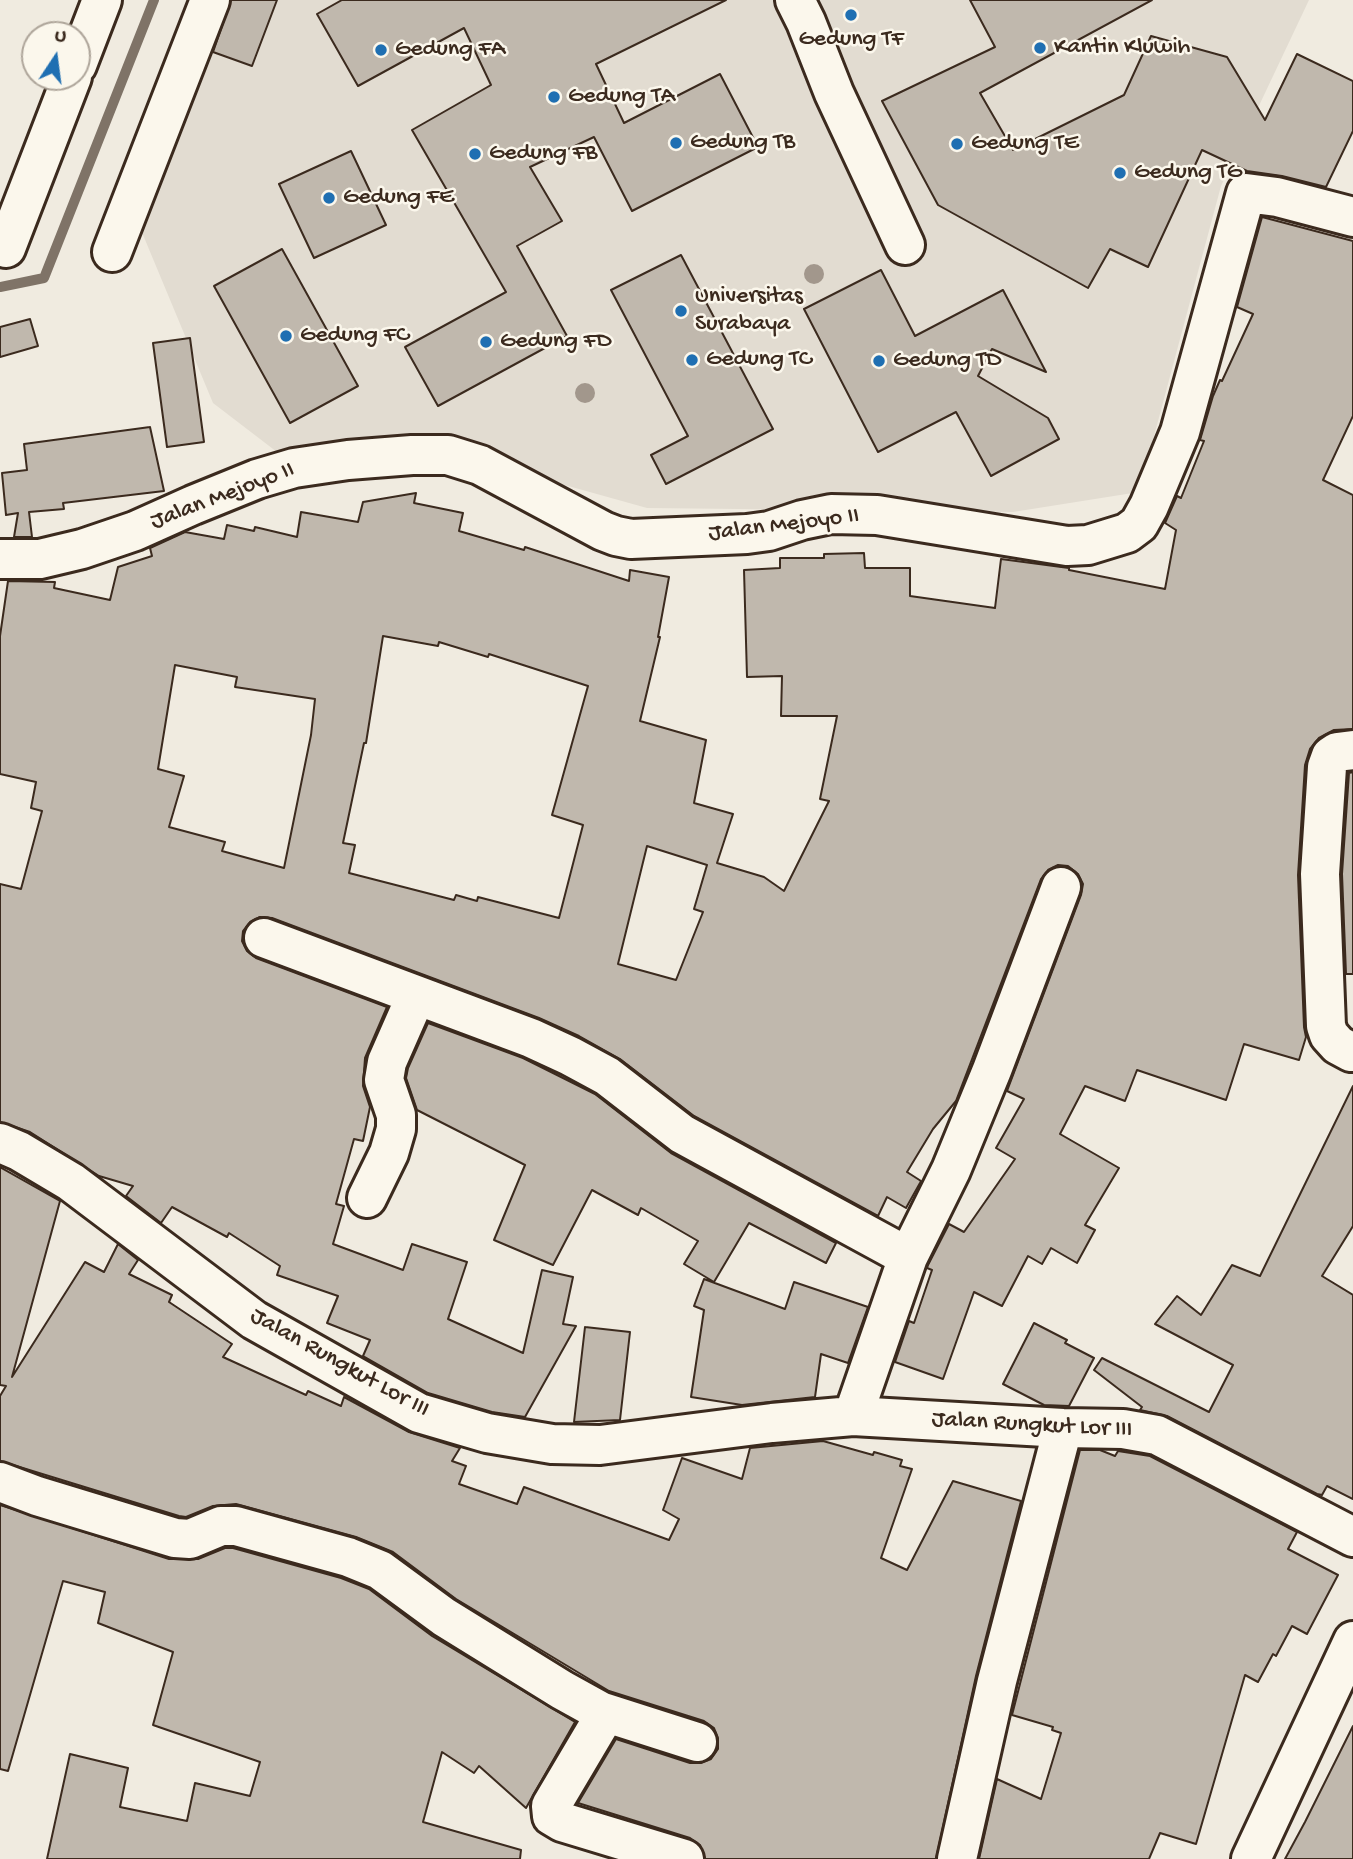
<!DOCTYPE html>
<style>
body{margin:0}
#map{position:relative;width:1353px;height:1859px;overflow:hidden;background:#f0ebe0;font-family:"Gochi Hand",sans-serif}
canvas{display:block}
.north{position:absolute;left:21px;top:21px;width:70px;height:70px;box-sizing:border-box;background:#fbf7ec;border:2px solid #aea59a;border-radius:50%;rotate:13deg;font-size:19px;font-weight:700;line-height:28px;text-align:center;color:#3b2a1e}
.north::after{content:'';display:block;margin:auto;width:24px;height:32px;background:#1f6fb2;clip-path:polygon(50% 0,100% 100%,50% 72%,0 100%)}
</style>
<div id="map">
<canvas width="1353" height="1859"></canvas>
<div class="north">U</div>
</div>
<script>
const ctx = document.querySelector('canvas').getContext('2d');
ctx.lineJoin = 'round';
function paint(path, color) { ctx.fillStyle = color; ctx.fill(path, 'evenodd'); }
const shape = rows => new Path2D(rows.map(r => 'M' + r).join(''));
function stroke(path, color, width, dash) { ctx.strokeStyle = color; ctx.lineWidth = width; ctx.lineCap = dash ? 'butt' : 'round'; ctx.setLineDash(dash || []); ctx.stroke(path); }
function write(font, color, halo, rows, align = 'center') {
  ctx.font = font + ' "Gochi Hand",sans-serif'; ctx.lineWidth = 5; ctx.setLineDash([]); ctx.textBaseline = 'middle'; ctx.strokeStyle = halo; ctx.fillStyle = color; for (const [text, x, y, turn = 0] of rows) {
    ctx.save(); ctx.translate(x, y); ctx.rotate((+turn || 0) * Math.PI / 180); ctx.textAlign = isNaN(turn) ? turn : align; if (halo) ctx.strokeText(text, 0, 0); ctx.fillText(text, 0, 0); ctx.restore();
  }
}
paint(shape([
 [220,0,1309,0,1221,186,1139,492,1013,512,647,508,407,441,277,452,213,403,136,218]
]), '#e2dcd1');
stroke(shape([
 [0,287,44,278,154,0]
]), '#7f7367', 10);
const building = shape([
 [231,0,277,0,252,66,213,52,231,0],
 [342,0,726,0,596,64,624,123,720,74,758,147,632,211,594,137,530,167,562,221,517,246,567,336,438,406,405,347,506,292,412,130,491,85,464,28,358,86,317,14,342,0],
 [970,0,1152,0,980,93,1013,150,1124,95,1151,36,1227,57,1265,120,1297,54,1353,81,1353,131,1326,187,1282,176,1247,171,1202,150,1148,267,1110,249,1088,288,938,205,882,101,995,47,970,0],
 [351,151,386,225,314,258,279,184,351,151],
 [1262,217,1353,241,1353,416,1323,480,1353,495,1353,729,1334,730,1319,738,1310,749,1305,765,1298,875,1304,1027,1306,1037,1299,1060,1244,1044,1226,1100,1137,1070,1125,1101,1085,1086,1060,1134,1119,1168,1085,1225,1095,1230,1077,1263,1051,1248,1042,1264,1028,1256,1002,1306,974,1292,943,1379,895,1362,909,1321,914,1323,932,1270,927,1268,928,1265,949,1224,964,1232,1015,1159,996,1148,1024,1099,1007,1091,1081,895,1083,884,1078,874,1068,866,1058,865,1048,870,1041,879,956,1101,933,1129,907,1172,921,1181,920,1183,906,1208,887,1197,878,1216,694,1116,620,1059,579,1036,539,1018,272,918,260,917,250,922,243,931,242,941,247,951,256,958,387,1007,365,1058,363,1086,370,1107,363,1141,354,1139,336,1204,344,1206,333,1244,403,1270,412,1244,467,1262,448,1319,523,1353,542,1270,573,1277,563,1324,576,1326,525,1417,492,1412,428,1393,363,1356,370,1340,327,1323,338,1296,277,1275,280,1266,229,1233,227,1237,172,1207,161,1223,126,1196,133,1186,99,1176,30,1132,0,1122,0,884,21,889,42,811,31,808,36,782,0,774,0,636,8,581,55,582,54,588,110,600,118,567,152,556,150,548,185,532,224,539,227,525,254,531,255,527,297,537,301,512,358,522,363,502,416,493,414,503,463,513,459,531,524,550,525,547,629,581,630,570,669,577,658,637,660,637,640,721,706,740,694,803,733,814,717,863,764,877,784,891,829,801,820,799,837,716,781,716,782,676,747,677,744,570,780,568,780,558,824,558,824,554,864,553,865,568,910,568,910,596,995,608,1001,559,1069,568,1069,570,1165,589,1176,530,1165,523,1177,496,1181,498,1204,441,1200,440,1213,396,1220,380,1222,381,1253,314,1237,307,1262,217],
 [383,636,438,646,439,642,488,657,489,654,588,686,552,815,583,825,559,918,478,897,477,901,456,895,454,900,349,873,355,845,343,843,364,743,366,743,383,636],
 [175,665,237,677,235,687,315,699,311,735,284,868,222,851,225,842,169,827,184,776,158,769,175,665],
 [647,846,707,865,694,909,703,912,676,980,618,964,647,846],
 [282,249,358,386,290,423,214,286,282,249],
 [681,255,773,429,666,484,651,455,688,436,611,290,681,255],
 [881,270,915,336,1003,290,1046,372,992,349,978,376,1048,418,1059,439,991,476,956,412,878,452,804,309,881,270],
 [30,319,38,346,0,357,0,327,30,319],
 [190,338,204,442,167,447,153,343,190,338],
 [150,427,164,491,63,503,64,509,29,512,32,537,14,537,18,513,6,515,2,473,27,470,24,444,150,427],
 [1353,772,1353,974,1346,974,1342,874,1349,773,1353,772],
 [428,1023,523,1058,595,1094,671,1153,836,1243,826,1263,749,1223,714,1282,684,1264,698,1241,641,1208,638,1215,592,1190,553,1265,494,1240,525,1165,417,1110,406,1078,408,1068,428,1023],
 [1353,1086,1353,1226,1322,1276,1353,1295,1353,1499,1327,1486,1322,1495,1317,1494,1167,1416,1140,1410,1142,1407,1094,1370,1102,1358,1209,1412,1233,1365,1155,1324,1177,1296,1201,1315,1232,1265,1260,1276,1353,1086],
 [0,1167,60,1201,12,1377,85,1262,104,1272,118,1244,138,1260,129,1274,172,1295,169,1302,232,1344,223,1357,306,1395,308,1391,341,1406,344,1397,409,1432,460,1448,452,1461,466,1466,459,1484,517,1504,524,1487,669,1540,679,1519,663,1510,682,1458,742,1479,750,1448,823,1441,873,1455,874,1452,902,1460,900,1466,912,1469,881,1558,907,1570,953,1481,1021,1501,976,1676,936,1859,705,1859,700,1845,690,1838,578,1803,616,1739,690,1763,701,1763,711,1759,718,1749,718,1738,714,1728,704,1721,609,1691,456,1599,393,1552,356,1537,236,1504,213,1506,186,1517,179,1516,0,1461,0,1396,6,1386,0,1385,0,1167],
 [704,1279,785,1309,794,1282,868,1307,848,1363,821,1354,815,1397,742,1405,691,1397,704,1310,694,1306,704,1279],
 [1034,1323,1067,1340,1065,1343,1094,1358,1069,1406,1044,1405,1003,1384,1034,1323],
 [585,1327,630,1332,620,1420,574,1422,585,1327],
 [1080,1450,1100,1450,1115,1456,1118,1451,1150,1456,1297,1532,1288,1549,1338,1575,1307,1634,1292,1626,1276,1656,1273,1654,1258,1682,1245,1675,1196,1844,1160,1833,1149,1859,979,1859,997,1779,1041,1799,1061,1733,1052,1730,1053,1727,1012,1715,1080,1450],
 [0,1505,169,1559,198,1559,225,1548,233,1548,341,1578,369,1589,432,1636,575,1722,526,1808,479,1766,474,1773,442,1752,423,1822,521,1850,520,1859,47,1859,70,1754,128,1768,120,1807,187,1821,195,1783,250,1796,260,1762,153,1725,173,1652,98,1623,105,1592,63,1581,8,1771,0,1769,0,1505],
 [1353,1726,1353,1859,1285,1859,1305,1822,1353,1726]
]);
paint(building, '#c0b8ad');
stroke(building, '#3b2a1e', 2);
const minor = shape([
 [795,0,806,22,834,93,905,245],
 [77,65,102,0],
 [6,248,72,77],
 [112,252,210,0],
 [0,559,40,559,82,549,135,531,193,505,257,479,294,468,348,460,412,455,448,455,480,465,603,531,616,536,631,539,747,534,769,531,802,520,831,514,877,515,1067,546,1088,545,1127,533,1139,524,1149,506,1180,432,1246,193,1277,197,1353,217],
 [264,938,531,1038,570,1056,607,1076,682,1134,908,1257],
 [1351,1052,1338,1045,1329,1035,1326,1026,1320,874,1327,767,1331,756,1337,752,1353,750],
 [0,1143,19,1151,71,1182,254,1320,419,1413,487,1433,552,1444,600,1445,772,1423,853,1416,1063,1428,1123,1429,1157,1435,1353,1537],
 [367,1198,389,1153,396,1129,396,1115,384,1080,387,1062,416,996],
 [853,1416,908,1257,951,1170,992,1070,1061,887],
 [0,1482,37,1496,175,1538,190,1539,221,1526,236,1526,348,1557,380,1570,444,1617,562,1690,600,1711,697,1742],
 [606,1713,551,1806,552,1816,562,1822,684,1859],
 [957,1859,997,1681,1063,1428]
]);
const major = shape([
 [1251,1859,1353,1641]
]);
stroke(minor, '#3b2a1e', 44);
stroke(major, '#3b2a1e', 44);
stroke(minor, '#fbf7ec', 38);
stroke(major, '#fbf7ec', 38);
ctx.fillStyle = '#a2978c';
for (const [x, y] of [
 [814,274],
 [585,393]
]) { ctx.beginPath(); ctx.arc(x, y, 10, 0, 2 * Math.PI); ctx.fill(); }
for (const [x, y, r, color] of [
 [851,15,7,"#1f6fb2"],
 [1040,48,7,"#1f6fb2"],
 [381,50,7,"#1f6fb2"],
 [554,97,7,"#1f6fb2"],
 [676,143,7,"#1f6fb2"],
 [957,144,7,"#1f6fb2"],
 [475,154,7,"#1f6fb2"],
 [1120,173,7,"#1f6fb2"],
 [329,198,7,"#1f6fb2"],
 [681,311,7,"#1f6fb2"],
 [286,336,7,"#1f6fb2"],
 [486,342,7,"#1f6fb2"],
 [692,360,7,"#1f6fb2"],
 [879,361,7,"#1f6fb2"]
]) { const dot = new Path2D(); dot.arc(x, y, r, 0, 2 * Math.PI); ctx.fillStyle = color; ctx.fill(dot); stroke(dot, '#fbf7ec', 2.5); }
write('24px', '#3b2a1e', '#fbf7ec', [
 ["Gedung TF",851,40,"center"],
 ["Kantin Kluwih",1054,48],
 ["Gedung FA",395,50],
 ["Gedung TA",568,97],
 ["Gedung TB",690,143],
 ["Gedung TE",971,144],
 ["Gedung FB",489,154],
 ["Gedung TG",1134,173],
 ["Gedung FE",343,198],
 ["Universitas",695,297],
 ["Surabaya",695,325],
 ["Gedung FC",300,336],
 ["Gedung FD",500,342],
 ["Gedung TC",706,360],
 ["Gedung TD",893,361]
], 'left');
write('24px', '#3b2a1e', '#fbf7ec', [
 ["Jalan Mejoyo II",223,497,-21],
 ["Jalan Mejoyo II",784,526,-7],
 ["Jalan Rungkut Lor III",339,1364,29],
 ["Jalan Rungkut Lor III",1032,1426,3]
]);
</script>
